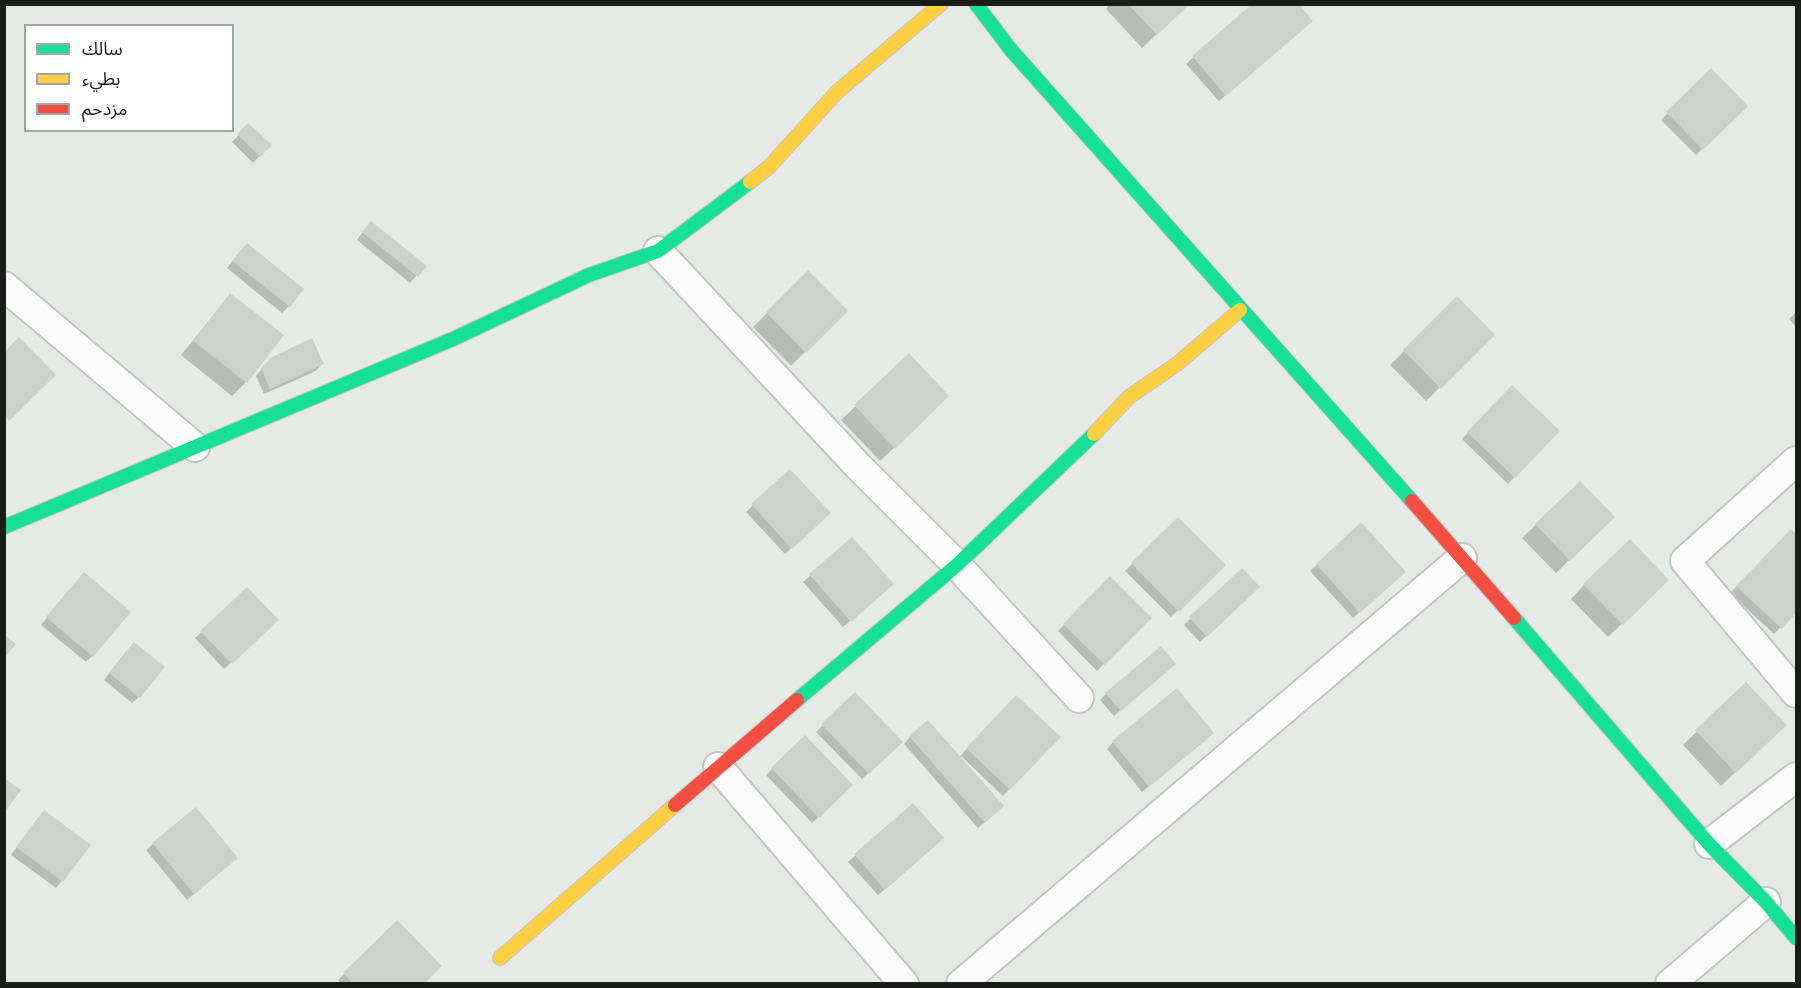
<!DOCTYPE html>
<meta charset="utf-8">
<style>
body{margin:0}
#map{position:relative;width:1801px;height:988px;overflow:hidden;background:#e6eae6;font-family:Raleway,"Noto Sans Arabic",sans-serif}
canvas{display:block}
.frame{position:absolute;inset:0;border:6px solid #1a1c1a;pointer-events:none}
.legend{position:absolute;left:24px;top:24px;width:210px;height:108px;box-sizing:border-box;background:#fff;border:2px solid #a3a4a3;margin:0;padding:8px 10px;list-style:none;font-size:18px;color:#1a1c1a}
.legend li{display:flex;align-items:center;gap:12px;height:30px}
.legend b{width:30px;border:2px solid #a3a4a3}
</style>
<div id="map">
<canvas width="1801" height="988"></canvas>
<div class="frame"></div>
<ul class="legend">
<li><b style="height:8px;background:#16e098"></b>سالك</li>
<li><b style="height:8px;background:#ffcf43"></b>بطيء</li>
<li><b style="height:8px;background:#f24e42"></b>مزدحم</li>
</ul>
</div>
<script>
const ctx = document.querySelector('canvas').getContext('2d');
ctx.lineJoin = 'round';
function paint(path, color) { ctx.fillStyle = color; ctx.fill(path, 'evenodd'); }
const shape = rows => new Path2D(rows.map(r => 'M' + r).join(''));
function stroke(path, color, width, dash) { ctx.strokeStyle = color; ctx.lineWidth = width; ctx.lineCap = dash ? 'butt' : 'round'; ctx.setLineDash(dash || []); ctx.stroke(path); }
paint(shape([
 [1110,4,1189,4,1142,48,1106,9],
 [1254,4,1304,27,1219,101,1186,64],
 [1711,71,1746,106,1696,155,1661,120],
 [248,125,269,145,253,163,232,142],
 [365,229,425,266,410,283,357,240],
 [240,251,289,306,282,313,227,268],
 [808,272,846,311,791,366,753,327],
 [230,295,246,382,232,396,181,355],
 [1457,298,1493,335,1426,401,1390,365],
 [1796,312,1796,327,1789,319],
 [909,355,934,410,880,461,841,420],
 [322,364,316,371,264,394,256,376,265,365],
 [1512,387,1558,431,1508,484,1462,439],
 [790,471,829,513,785,554,746,512],
 [1580,483,1613,517,1556,573,1522,538],
 [1178,519,1224,565,1171,617,1125,571],
 [1361,525,1397,578,1353,618,1310,571],
 [1791,531,1796,537,1796,611,1774,634,1730,593],
 [852,539,885,591,843,627,803,582],
 [1242,570,1258,587,1200,642,1184,625],
 [1110,579,1149,618,1097,671,1058,631],
 [1667,580,1608,637,1571,599,1584,585],
 [78,581,92,656,86,662,41,625],
 [247,589,277,620,224,669,195,638],
 [127,650,139,697,132,703,104,680],
 [1167,670,1114,716,1100,700,1106,694],
 [1746,684,1771,738,1721,786,1683,745],
 [855,694,901,742,862,779,816,732],
 [1016,697,1059,737,1003,796,962,757,960,758,996,813,978,828,904,744,910,737,959,757],
 [805,738,851,785,812,823,766,775],
 [1206,740,1142,792,1107,749,1113,742],
 [913,805,936,845,878,895,848,862],
 [38,818,62,881,56,888,11,855],
 [153,844,230,864,187,900,146,850],
 [397,923,423,984,341,984,338,980]
]), '#0003');
paint(shape([
 [1128,4,1190,4,1157,35],
 [1252,4,1299,4,1313,21,1226,96,1192,56],
 [1711,68,1748,106,1703,150,1666,112],
 [248,123,272,145,260,157,237,134],
 [371,221,427,266,418,277,362,232],
 [247,243,304,289,290,307,232,261],
 [808,270,848,311,806,353,766,312],
 [230,293,284,335,247,383,193,341],
 [1457,296,1495,335,1441,389,1403,350],
 [19,337,56,375,9,421,4,416,4,352],
 [312,338,324,364,270,389,261,368,272,357],
 [909,353,949,396,895,449,854,405],
 [1512,385,1560,431,1515,478,1467,432],
 [790,469,831,513,792,549,751,504],
 [1580,481,1615,517,1570,561,1535,524],
 [1178,517,1226,565,1179,612,1131,563],
 [1361,522,1406,572,1360,613,1316,564],
 [1791,529,1796,534,1796,613,1782,629,1736,586],
 [852,537,894,584,851,622,809,574],
 [1630,539,1669,580,1623,625,1583,584],
 [1242,568,1260,587,1207,637,1189,617],
 [84,572,131,612,93,657,46,617],
 [1110,576,1152,618,1105,665,1063,624],
 [247,587,279,620,232,664,200,631],
 [4,634,16,644,4,658],
 [134,642,165,667,140,698,109,673],
 [1161,646,1176,664,1121,711,1105,693],
 [1746,682,1787,725,1736,773,1695,730],
 [1177,688,1214,733,1149,787,1112,741],
 [855,692,903,742,869,774,821,724],
 [1016,695,1061,737,1010,790,966,748],
 [928,720,1004,806,985,823,909,736],
 [805,735,853,785,819,818,771,768],
 [4,778,21,790,4,813],
 [913,803,944,838,885,890,854,854],
 [196,807,238,858,194,894,152,843],
 [44,810,91,845,63,882,16,847],
 [397,920,442,966,424,984,354,984,343,973]
]), '#cdd0cd');
const street = shape([
 [658,251,858,466,957,565,1079,698],
 [4,286,195,447],
 [1796,461,1685,561,1796,693],
 [718,767,904,984],
 [1709,844,1796,777],
 [961,984,1462,558],
 [1670,984,1766,902]
]);
const fast = shape([
 [976,4,1011,50,1412,501],
 [4,527,453,339,589,275,658,251,750,182],
 [1514,618,1709,844,1766,902,1796,938],
 [797,700,957,565,1094,434]
]);
const slow = shape([
 [750,182,769,167,837,92,941,4],
 [1094,434,1129,397,1177,364,1240,310],
 [500,958,675,805]
]);
const jam = shape([
 [1412,501,1514,618],
 [675,805,797,700]
]);
stroke(street, '#c3c6c3', 32);
stroke(fast, '#c3c6c3', 16);
stroke(slow, '#c3c6c3', 16);
stroke(jam, '#c3c6c3', 16);
stroke(street, '#fbfcfb', 28);
stroke(fast, '#16e098', 14);
stroke(slow, '#ffcf43', 14);
stroke(jam, '#f24e42', 14);
</script>
